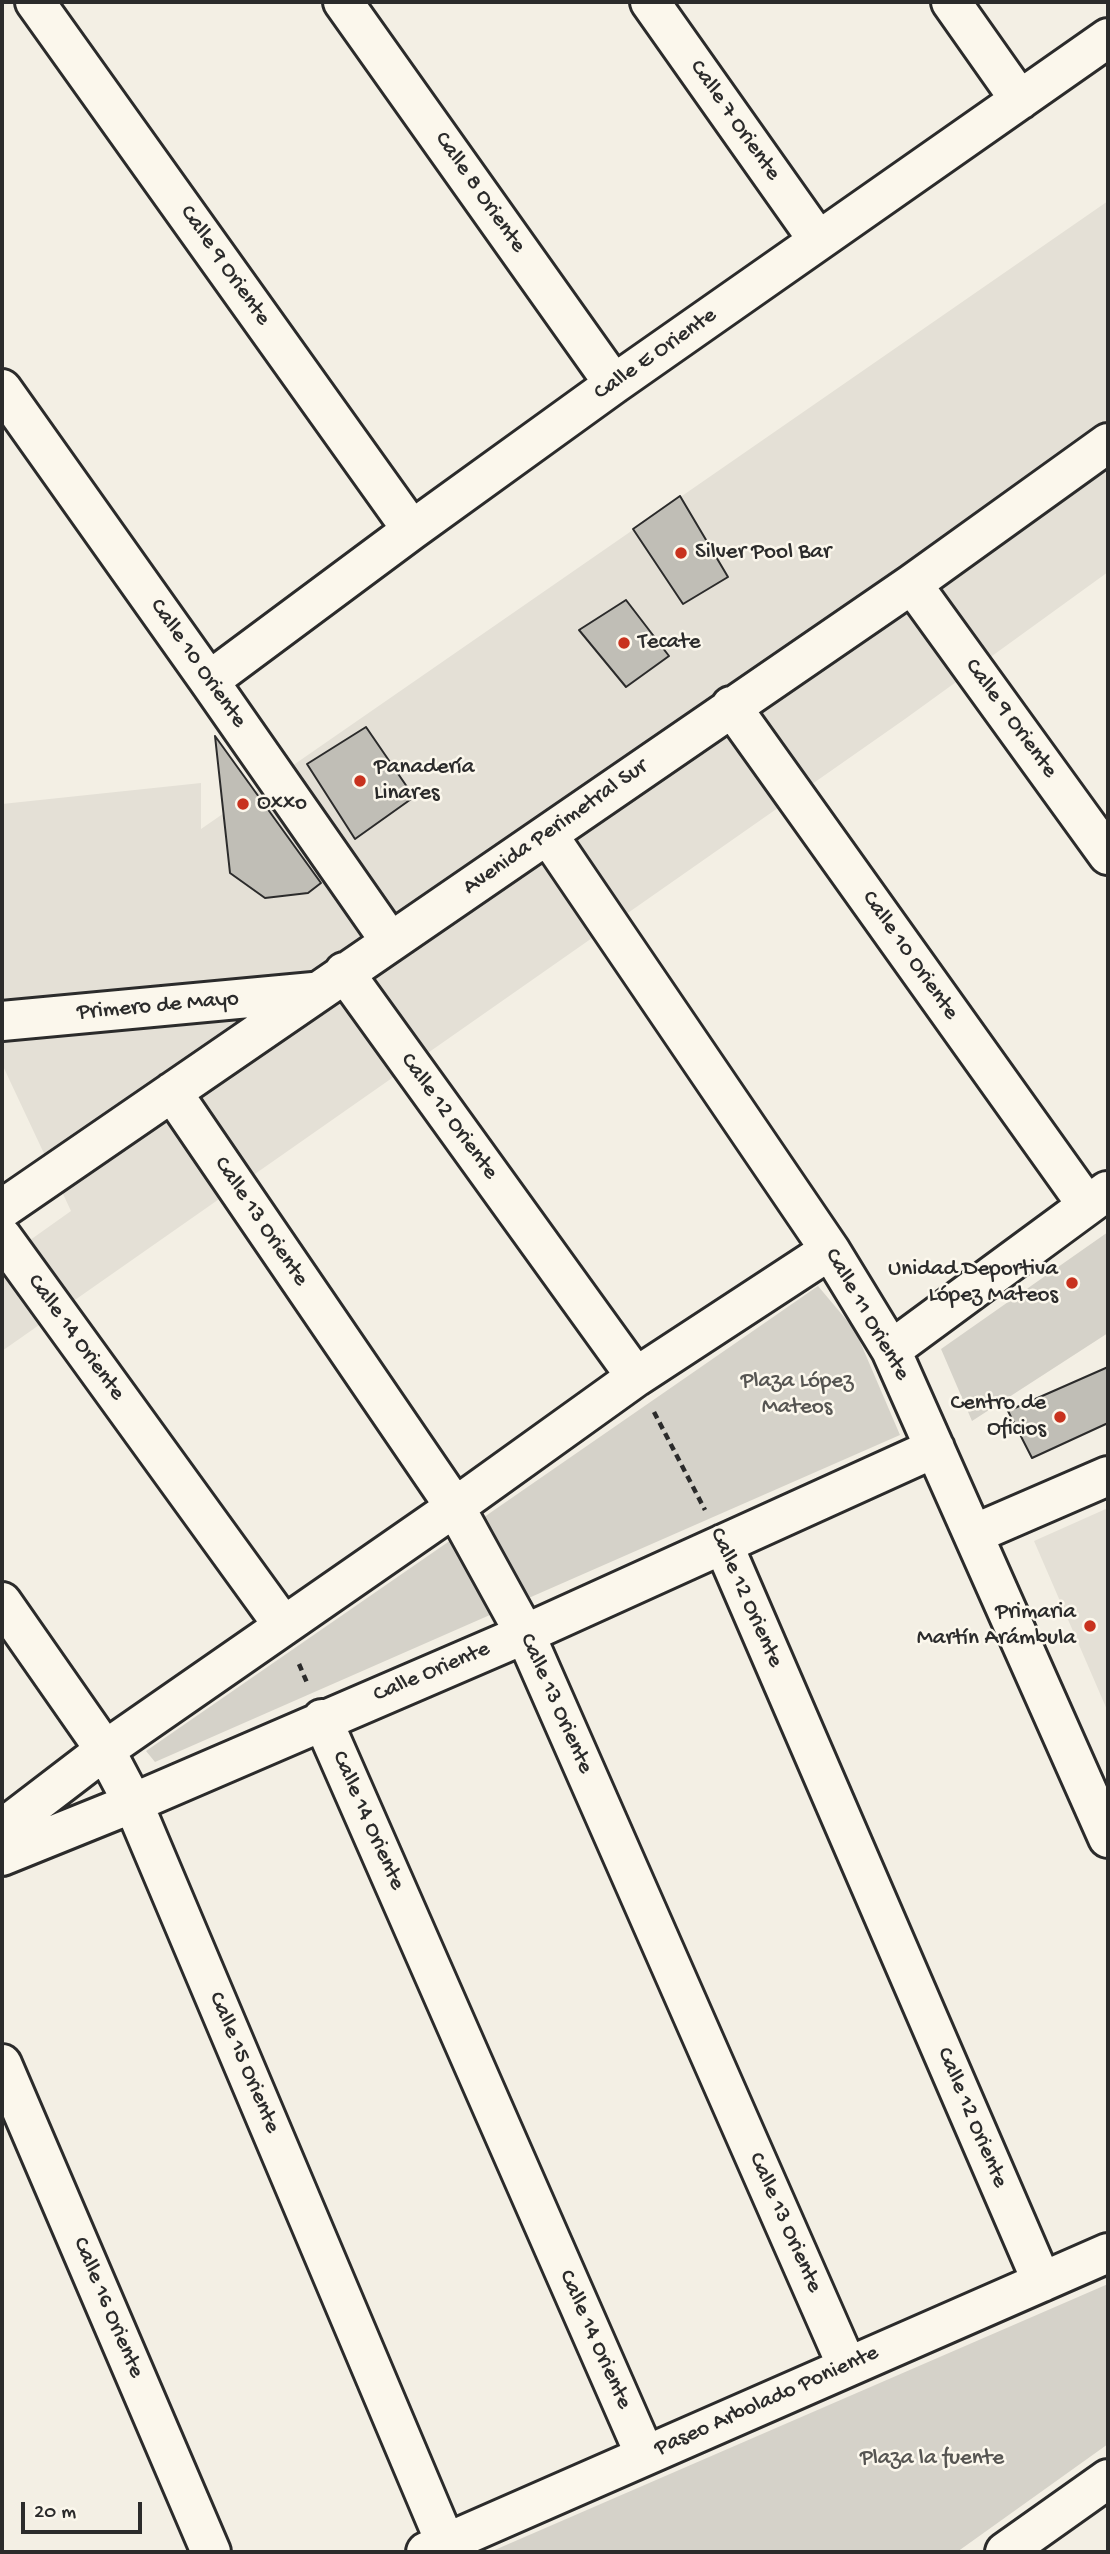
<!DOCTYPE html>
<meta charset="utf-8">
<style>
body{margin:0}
#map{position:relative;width:1110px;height:2554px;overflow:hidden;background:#f3efe4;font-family:"Gochi Hand",sans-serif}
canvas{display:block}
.frame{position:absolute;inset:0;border:4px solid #2b2b2b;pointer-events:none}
.scale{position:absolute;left:21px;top:2502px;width:121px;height:32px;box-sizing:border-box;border:4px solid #2b2b2b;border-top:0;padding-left:9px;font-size:21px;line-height:24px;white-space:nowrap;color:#2b2b2b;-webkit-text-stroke:5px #fbf7ec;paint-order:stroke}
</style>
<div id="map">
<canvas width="1110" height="2554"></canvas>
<div class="frame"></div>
<div class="scale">20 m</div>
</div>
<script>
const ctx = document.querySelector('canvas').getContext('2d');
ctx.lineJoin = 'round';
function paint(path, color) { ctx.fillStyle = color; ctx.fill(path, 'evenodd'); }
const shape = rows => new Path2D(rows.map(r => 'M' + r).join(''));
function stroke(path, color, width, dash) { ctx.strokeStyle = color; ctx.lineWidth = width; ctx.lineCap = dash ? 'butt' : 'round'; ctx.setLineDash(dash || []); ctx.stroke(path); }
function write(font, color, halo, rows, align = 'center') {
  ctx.font = font + ' "Gochi Hand",sans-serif'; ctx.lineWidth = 5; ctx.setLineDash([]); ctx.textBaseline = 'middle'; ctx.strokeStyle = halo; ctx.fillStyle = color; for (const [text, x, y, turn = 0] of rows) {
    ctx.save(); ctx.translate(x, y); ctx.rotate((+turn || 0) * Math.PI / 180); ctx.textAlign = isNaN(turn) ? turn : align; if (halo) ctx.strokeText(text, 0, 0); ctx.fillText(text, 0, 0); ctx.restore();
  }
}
paint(shape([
 [1108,201,1108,572,905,719,2,1351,2,1260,71,1211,2,1064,2,804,201,783,201,829],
 [1108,1508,1108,1712,1034,1541]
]), '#e4e0d6');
paint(shape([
 [1108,1232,1108,1333,972,1421,941,1349],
 [818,1286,855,1330,900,1435,155,1762,146,1751],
 [1108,2284,1108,2444,957,2552,490,2552]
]), '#d5d2c9');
const building = shape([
 [680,496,728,577,683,604,633,529,680,496],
 [626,600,669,656,626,687,579,630,626,600],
 [366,727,414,797,355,839,307,764,366,727],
 [215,736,321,883,308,893,265,898,230,873,215,736],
 [1108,1367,1108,1423,1032,1458,1008,1411,1108,1367]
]);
paint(building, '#c0beb6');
stroke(building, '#2b2b2b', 2);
const minor = shape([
 [35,2,412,530],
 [343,2,614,384],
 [650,2,818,240],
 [951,2,1020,100],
 [2,389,209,681,390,941],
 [912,584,1108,855],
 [209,681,412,530,614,384,1108,38],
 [731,706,1087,1205],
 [548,835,830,1250,891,1350,1108,1838],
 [344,972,636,1377],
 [2,1021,313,992],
 [172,1092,455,1507,525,1634,847,2366],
 [2,1209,912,584,1108,443],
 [2,1237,283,1625],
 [891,1350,1107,1191],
 [974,1534,1108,1476],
 [723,1544,1042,2282],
 [2,1602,105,1750,133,1803,446,2544],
 [322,1719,645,2455],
 [2,1829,105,1750,455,1507,636,1377,830,1250],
 [2,1856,133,1803,525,1634,935,1448],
 [2,2064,211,2552],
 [426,2552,1108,2253],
 [1005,2552,1108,2479]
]);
stroke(minor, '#2b2b2b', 44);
stroke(shape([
 [654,1412,705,1510],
 [299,1664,308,1685]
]), '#2b2b2b', 4.5, [7, 5]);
stroke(minor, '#fbf7ec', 38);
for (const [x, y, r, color] of [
 [681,553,7,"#c8321e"],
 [624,643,7,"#c8321e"],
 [360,781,7,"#c8321e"],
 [243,804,7,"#c8321e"],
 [1072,1283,7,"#c8321e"],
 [1060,1417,7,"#c8321e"],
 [1090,1626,7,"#c8321e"]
]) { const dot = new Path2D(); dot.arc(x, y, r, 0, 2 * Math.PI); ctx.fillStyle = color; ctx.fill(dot); stroke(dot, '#fbf7ec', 2.5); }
write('23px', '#2b2b2b', '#fbf7ec', [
 ["Calle 7 Oriente",734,121,55],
 ["Calle 8 Oriente",479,193,55],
 ["Calle 9 Oriente",224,266,55],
 ["Calle E Oriente",656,355,-35],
 ["Calle 10 Oriente",197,664,55],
 ["Calle 9 Oriente",1010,719,54],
 ["Avenida Perimetral Sur",556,828,-35],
 ["Calle 10 Oriente",909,956,55],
 ["Primero de Mayo",158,1007,-5],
 ["Calle 12 Oriente",448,1117,54],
 ["Calle 13 Oriente",260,1222,56],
 ["Calle 11 Oriente",866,1315,60],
 ["Calle 14 Oriente",75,1338,54],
 ["Calle 12 Oriente",745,1598,66],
 ["Calle Oriente",432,1673,-23],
 ["Calle 13 Oriente",555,1704,66],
 ["Calle 14 Oriente",367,1821,66],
 ["Calle 15 Oriente",243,2063,67],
 ["Calle 12 Oriente",971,2118,67],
 ["Calle 13 Oriente",784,2223,66],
 ["Calle 16 Oriente",107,2308,67],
 ["Calle 14 Oriente",594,2340,66],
 ["Paseo Arbolado Poniente",767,2402,-24]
]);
write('23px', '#2b2b2b', '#fbf7ec', [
 ["Silver Pool Bar",695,553],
 ["Tecate",638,643],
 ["Panadería",374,768],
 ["Linares",374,794],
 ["Oxxo",257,804],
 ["Unidad Deportiva",1058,1270,"right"],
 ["López Mateos",1058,1296,"right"],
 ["Centro de",1046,1404,"right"],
 ["Oficios",1046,1430,"right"],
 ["Primaria",1076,1613,"right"],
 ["Martín Arámbula",1076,1639,"right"]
], 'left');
write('23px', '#565552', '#fbf7ec', [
 ["Plaza López",797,1382],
 ["Mateos",797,1408],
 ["Plaza la fuente",932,2459]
]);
</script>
